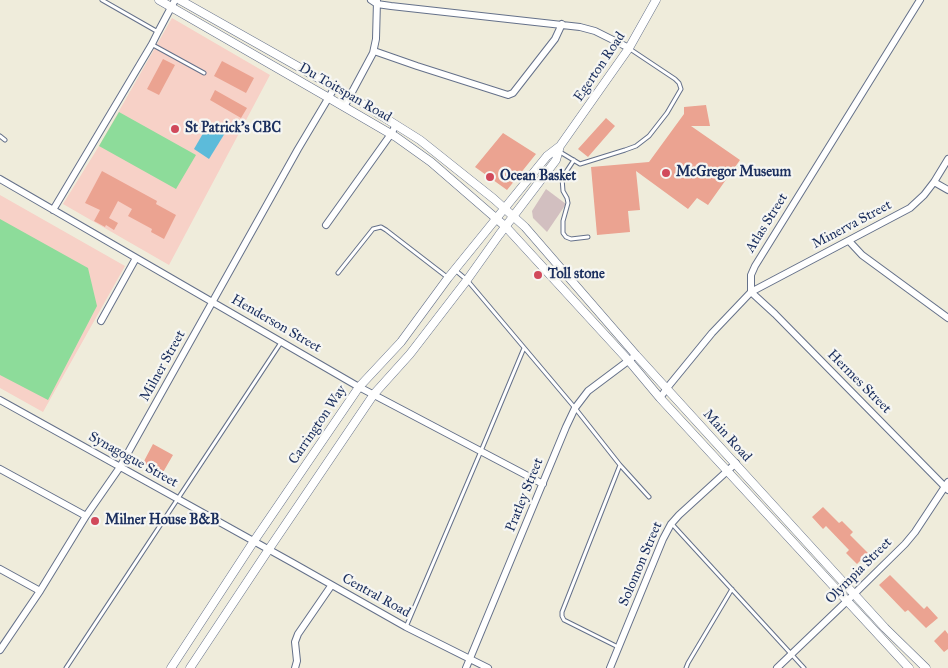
<!DOCTYPE html>
<style>
body{margin:0}
canvas{display:block;background:#efecdb}
</style>
<canvas width="948" height="668"></canvas>
<script>
const ctx = document.querySelector('canvas').getContext('2d');
ctx.lineJoin = 'round';
function paint(path, color) { ctx.fillStyle = color; ctx.fill(path, 'evenodd'); }
const shape = rows => new Path2D(rows.map(r => 'M' + r).join(''));
function stroke(path, color, width, dash) { ctx.strokeStyle = color; ctx.lineWidth = width; ctx.lineCap = dash ? 'butt' : 'round'; ctx.setLineDash(dash || []); ctx.stroke(path); }
function write(font, color, halo, rows, align = 'center') {
  ctx.font = font + ' "IM FELL Great Primer",serif'; ctx.lineWidth = 4.5; ctx.setLineDash([]); ctx.textBaseline = 'middle'; ctx.strokeStyle = halo; ctx.fillStyle = color; for (const [text, x, y, turn = 0] of rows) {
    ctx.save(); ctx.translate(x, y); ctx.rotate((+turn || 0) * Math.PI / 180); ctx.textAlign = isNaN(turn) ? turn : align; if (halo) ctx.strokeText(text, 0, 0); ctx.fillText(text, 0, 0); ctx.restore();
  }
}
paint(shape([
 [172,18,270,75,169,265,63,204,99,146],
 [0,195,125,266,43,412,0,388]
]), '#f7d1c7');
paint(shape([
 [546,189,566,204,547,232,533,218,532,211]
]), '#d2bfc0');
paint(shape([
 [119,112,196,155,176,189,99,146],
 [0,219,88,268,97,306,48,400,0,375]
]), '#8ddc9a');
paint(shape([
 [209,123,225,133,209,159,194,149]
]), '#5cbbda');
paint(shape([
 [163,59,175,65,159,95,147,89],
 [222,61,254,78,246,93,214,76],
 [215,90,247,108,241,118,210,100],
 [706,105,710,126,691,126,740,160,708,205,697,198,688,209,636,171,640,210,628,211,630,232,597,235,591,167,649,162,684,114,684,107],
 [606,118,615,126,588,157,578,149],
 [503,133,536,154,507,190,475,167],
 [102,171,157,201,156,204,176,215,164,239,151,232,152,229,128,216,132,209,118,201,109,218,118,223,114,230,106,225,105,227,94,221,100,210,85,203],
 [153,444,173,455,162,474,143,463],
 [823,507,839,523,842,521,853,532,850,535,868,553,857,564,846,553,849,550,826,526,823,529,812,517],
 [890,575,924,609,927,606,938,618,926,628,908,610,905,612,879,585],
 [945,630,948,634,948,649,944,652,934,641]
]), '#eba391');
const service = shape([
 [102,0,158,32],
 [153,45,204,73],
 [0,136,5,140],
 [560,152,580,164,625,150,636,146,649,136,667,113,681,89,679,83,675,79,630,49],
 [574,160,562,178,563,191,567,198,568,203,563,221,563,233,566,237,571,239,588,237],
 [455,270,467,280,575,408,620,465,649,497],
 [338,273,373,229,381,227,386,230,447,277],
 [672,524,804,668],
 [406,627,481,451,524,348],
 [618,647,564,620,562,616,562,612,620,465],
 [66,668,282,341],
 [686,668,688,663,732,589]
]);
const minor = shape([
 [371,0,377,4,391,6,580,27,595,31,629,48],
 [374,51,417,66,508,95,513,93,555,39,562,24],
 [344,107,373,53,376,39,377,1],
 [0,179,359,387,543,484],
 [934,182,948,190],
 [53,210,152,44,158,32,175,0],
 [326,225,391,134,396,125],
 [849,241,862,255,948,318],
 [751,292,751,275,755,266,920,0],
 [751,292,775,314,948,490],
 [101,321,136,258],
 [660,398,667,388,712,333,751,292,910,208,924,195,934,182,948,159],
 [0,400,293,563,406,627,488,668],
 [0,469,86,516],
 [0,569,40,591],
 [0,650,40,591,86,516,120,467,298,149,335,87],
 [295,668,297,661,295,642,298,634,331,586],
 [466,668,566,427,575,408,588,391,632,358],
 [610,668,663,539,671,524,679,515,736,463],
 [777,668,847,601,905,544,915,532,948,482]
]);
const tertiary = shape([
 [159,0,329,98,396,137,431,162,506,227,629,361,660,398,909,668],
 [180,0,350,96,420,140,494,199,525,227,636,355,854,594,885,628,926,668],
 [171,668,254,541,359,387,401,342,448,278,547,156,560,146,629,48,656,0],
 [190,668,269,549,374,394,410,354,467,280,499,235,556,160,560,146]
]);
stroke(service, '#65718a', 5);
stroke(minor, '#65718a', 8);
stroke(tertiary, '#65718a', 9);
stroke(service, '#fff', 3);
stroke(minor, '#fff', 6);
stroke(tertiary, '#fff', 8);
for (const [x, y, r, color] of [
 [175,129,5,"#d1495b"],
 [666,173,5,"#d1495b"],
 [490,177,5,"#d1495b"],
 [538,275,5,"#d1495b"],
 [95,521,5,"#d1495b"]
]) { const dot = new Path2D(); dot.arc(x, y, r, 0, 2 * Math.PI); ctx.fillStyle = color; ctx.fill(dot); stroke(dot, '#f6f6f2', 2); }
write('14px', '#1b2f5e', '#f6f6f2', [
 ["Egerton Road",600,67,-56],
 ["Du Toitspan Road",345,93,30],
 ["Atlas Street",767,223,-58],
 ["Minerva Street",852,225,-28],
 ["Henderson Street",276,324,30],
 ["Milner Street",163,366,-61],
 ["Hermes Street",859,382,45],
 ["Carrington Way",318,425,-56],
 ["Main Road",727,436,48],
 ["Synagogue Street",133,460,29],
 ["Pratley Street",525,495,-68],
 ["Solomon Street",641,564,-67],
 ["Olympia Street",859,571,-45],
 ["Central Road",376,596,29]
]);
write('bold 14px', '#1b2f5e', '#f6f6f2', [
 ["St Patrick's CBC",185,129],
 ["McGregor Museum",676,173],
 ["Ocean Basket",500,177],
 ["Toll stone",548,275],
 ["Milner House B&B",105,521]
], 'left');
</script>
